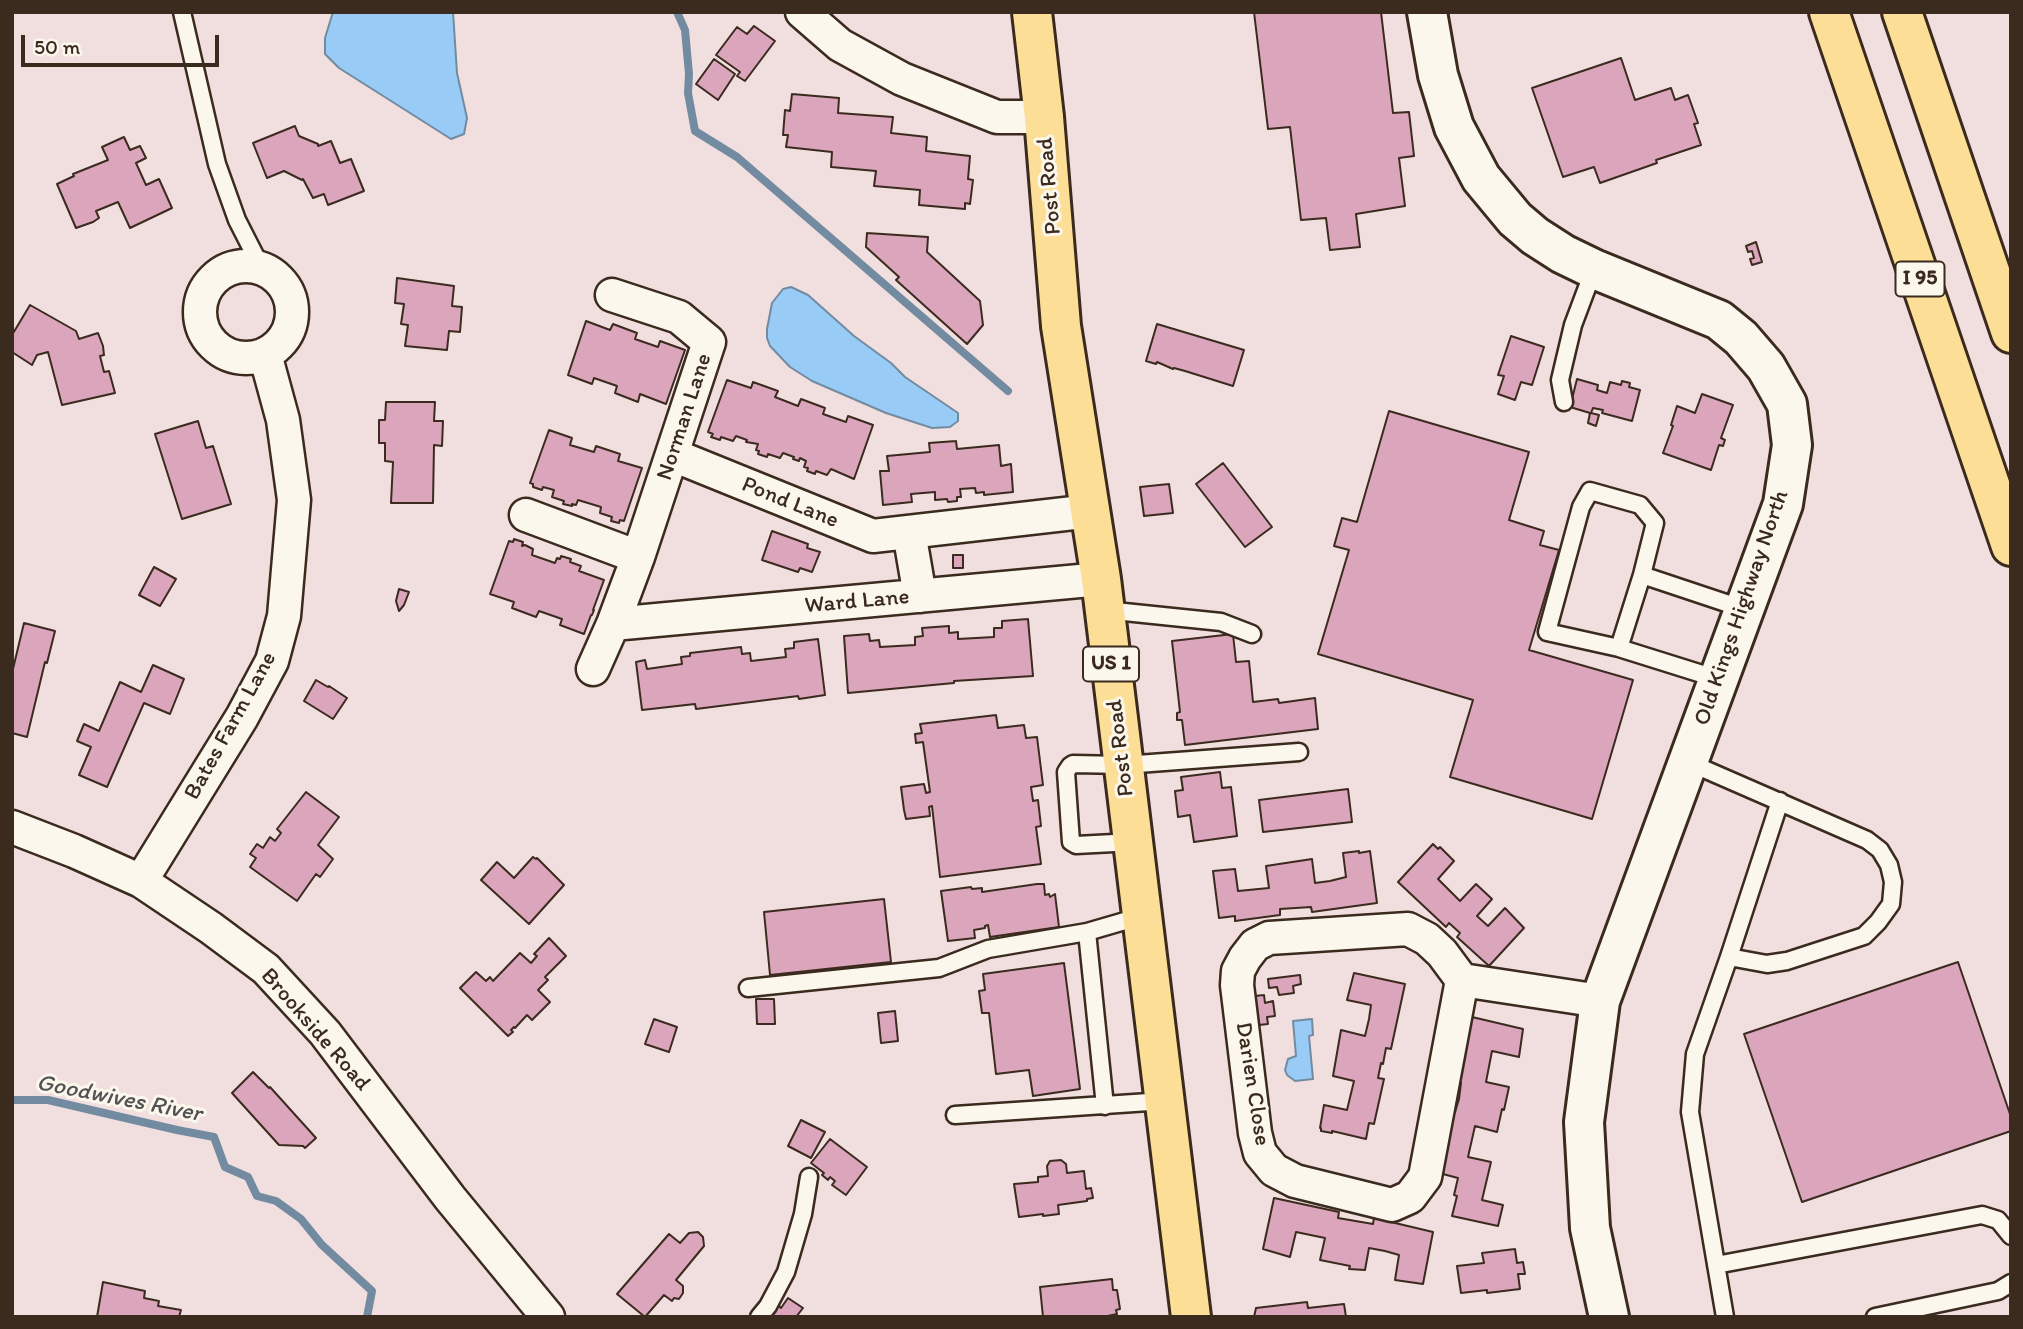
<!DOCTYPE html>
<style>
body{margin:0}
#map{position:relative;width:2023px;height:1329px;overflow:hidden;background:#f1dede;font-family:Itim,sans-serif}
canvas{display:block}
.frame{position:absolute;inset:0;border:14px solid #3b2a1e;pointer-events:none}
.scale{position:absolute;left:21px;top:35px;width:198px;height:32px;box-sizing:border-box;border:4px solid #3b2a1e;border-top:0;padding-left:9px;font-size:21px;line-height:24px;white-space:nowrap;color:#3b2a1e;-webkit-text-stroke:5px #fbf7ec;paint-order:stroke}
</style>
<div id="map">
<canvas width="2023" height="1329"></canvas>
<div class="frame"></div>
<div class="scale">50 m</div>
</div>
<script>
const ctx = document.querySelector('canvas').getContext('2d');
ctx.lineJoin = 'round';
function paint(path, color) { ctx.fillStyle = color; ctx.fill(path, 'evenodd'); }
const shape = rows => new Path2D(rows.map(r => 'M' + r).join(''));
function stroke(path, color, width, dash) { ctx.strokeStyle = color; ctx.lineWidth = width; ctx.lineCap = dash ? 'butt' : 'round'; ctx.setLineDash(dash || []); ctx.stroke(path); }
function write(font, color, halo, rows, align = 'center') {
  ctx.font = font + ' Itim,sans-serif'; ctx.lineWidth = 6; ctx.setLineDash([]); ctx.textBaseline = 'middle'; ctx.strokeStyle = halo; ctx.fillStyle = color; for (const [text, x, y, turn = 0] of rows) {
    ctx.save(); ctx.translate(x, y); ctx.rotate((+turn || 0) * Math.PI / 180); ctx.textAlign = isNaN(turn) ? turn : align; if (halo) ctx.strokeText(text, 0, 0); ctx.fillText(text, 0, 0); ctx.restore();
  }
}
const water = shape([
 [333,12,453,12,457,73,467,118,464,134,451,139,339,68,325,54,325,38,333,12],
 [791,287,808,295,854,336,891,363,905,377,958,413,958,421,950,427,932,428,886,413,812,381,790,367,770,346,767,338,767,329,772,303,783,289,791,287],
 [1312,1019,1313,1035,1309,1036,1313,1079,1295,1081,1287,1075,1285,1070,1288,1059,1296,1056,1293,1021,1312,1019]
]);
paint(water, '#98ccf6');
stroke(water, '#738ba0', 2);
stroke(shape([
 [677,12,685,30,689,74,688,93,695,131,737,157,1008,391],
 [12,1100,48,1100,177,1130,214,1137,225,1167,248,1177,257,1196,276,1201,301,1219,322,1245,372,1291,367,1317]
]), '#738ba0', 8);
const building = shape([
 [1254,12,1381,12,1393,113,1409,112,1414,156,1399,158,1405,206,1356,214,1360,247,1330,250,1326,218,1301,220,1290,127,1268,129,1254,12],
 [754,26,775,41,745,81,737,76,740,72,716,55,737,27,747,34,754,26],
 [1621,58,1635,100,1671,88,1675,100,1688,95,1698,123,1694,124,1701,145,1656,160,1657,163,1600,183,1594,167,1563,177,1532,88,1621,58],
 [714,59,735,74,718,100,696,84,714,59],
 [792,94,839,98,838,113,893,117,891,133,927,137,926,151,970,156,968,179,973,180,970,204,965,203,965,209,919,205,920,190,874,186,876,171,831,167,832,152,786,147,788,135,783,135,785,110,790,111,792,94],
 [295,126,299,136,318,144,318,146,331,141,340,163,351,159,364,191,328,205,324,194,313,198,303,179,302,180,284,171,267,178,253,143,295,126],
 [124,137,130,150,140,146,146,158,136,163,146,185,159,179,172,208,130,228,118,202,96,211,99,218,93,222,76,228,57,184,74,176,73,174,108,160,102,147,124,137],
 [867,233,928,237,927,252,980,301,983,325,967,344,896,280,899,277,866,247,867,233],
 [1756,242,1762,262,1752,265,1750,259,1754,258,1752,251,1748,252,1746,246,1756,242],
 [397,278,454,286,452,306,462,307,460,332,449,331,447,350,405,346,408,325,401,324,404,304,395,303,397,278],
 [30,305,76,331,79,339,98,333,103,346,104,355,100,356,104,372,109,371,115,393,62,405,48,352,37,355,32,365,12,352,12,335,30,305],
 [586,321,610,330,613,324,637,333,635,339,658,347,660,341,685,350,666,404,640,394,638,402,615,393,617,386,594,378,592,384,568,375,586,321],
 [1157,324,1244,350,1233,386,1185,371,1174,368,1173,369,1157,362,1156,364,1146,361,1157,324],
 [1511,336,1544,347,1532,385,1521,382,1515,400,1498,394,1504,376,1498,375,1511,336],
 [1577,379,1598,385,1597,390,1607,393,1610,382,1621,385,1622,381,1630,383,1629,387,1640,390,1632,421,1602,413,1603,410,1593,408,1591,413,1599,415,1596,426,1588,423,1590,413,1570,407,1577,379],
 [727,380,751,388,753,382,778,391,775,397,798,406,801,399,825,408,823,414,846,422,848,416,873,425,854,479,831,469,827,475,816,471,815,474,807,471,808,468,804,467,806,461,800,458,799,461,793,459,794,457,783,453,780,458,768,454,767,457,758,454,759,451,756,450,758,444,746,442,747,440,736,436,733,441,721,437,720,440,711,437,713,434,708,432,727,380],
 [1702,394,1733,405,1721,438,1725,440,1723,446,1719,445,1711,470,1663,453,1673,426,1671,425,1677,406,1695,413,1702,394],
 [386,402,435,402,434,421,443,421,442,446,434,445,433,503,391,503,393,462,385,461,385,443,379,443,379,420,385,420,386,402],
 [1389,411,1529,452,1509,520,1544,531,1540,545,1559,550,1529,650,1633,680,1592,819,1450,777,1473,700,1318,654,1349,550,1334,546,1342,518,1357,522,1389,411],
 [198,421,206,448,213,446,231,504,182,519,155,434,198,421],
 [549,430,572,438,570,445,594,452,596,446,620,454,618,461,642,468,624,521,620,520,619,523,611,521,612,517,600,513,601,507,578,500,576,505,572,504,572,506,563,504,564,501,552,497,554,490,543,487,542,490,533,487,533,484,530,483,549,430],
 [956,441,957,449,999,445,1001,466,1011,464,1013,492,984,495,984,492,976,493,975,488,960,489,961,497,957,497,957,501,948,502,947,499,935,500,935,492,911,494,912,502,883,505,880,471,889,471,887,456,930,452,929,443,956,441],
 [1223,463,1272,527,1245,547,1196,484,1223,463],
 [1169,484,1173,513,1144,516,1140,487,1169,484],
 [772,531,808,544,807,548,820,552,812,572,800,568,798,572,762,560,772,531],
 [514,539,523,542,522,546,525,545,533,549,532,555,555,563,557,558,560,559,561,556,571,559,570,562,581,566,579,571,604,580,593,610,594,610,592,615,591,615,584,634,560,625,562,619,539,611,536,617,512,608,514,602,490,594,509,541,513,542,514,539],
 [953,555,963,555,963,568,953,568,953,555],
 [154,567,176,579,160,606,139,595,154,567],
 [399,589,409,592,404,605,399,611,396,601,399,589],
 [1028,619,1033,676,954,681,954,683,848,693,844,636,869,634,870,641,879,640,880,647,915,645,915,637,923,636,922,628,949,626,949,633,958,632,958,639,994,637,994,628,1002,628,1002,621,1028,619],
 [24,623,55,631,47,663,45,662,27,737,12,733,12,673,24,623],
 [1233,634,1236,662,1249,661,1253,702,1278,699,1279,703,1315,698,1318,729,1185,745,1182,720,1177,720,1177,713,1180,712,1172,641,1233,634],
 [818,639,825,695,799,699,798,696,696,709,695,704,642,710,636,662,645,660,647,669,682,664,681,657,690,656,690,653,741,647,742,654,750,653,751,661,786,657,785,649,794,648,794,642,818,639],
 [153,665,184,679,170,714,144,703,107,787,79,775,91,747,77,741,84,724,99,731,120,682,141,692,153,665],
 [316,680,328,687,329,686,347,698,333,719,304,701,316,680],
 [996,715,998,728,1024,725,1026,738,1037,737,1043,785,1031,787,1033,801,1038,800,1041,826,1036,827,1041,864,940,877,932,806,929,807,930,816,906,819,904,810,901,787,924,784,926,793,930,792,923,742,916,743,915,734,922,733,920,724,996,715],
 [1220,772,1222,788,1231,787,1237,836,1194,842,1190,815,1178,817,1175,791,1183,790,1181,777,1220,772],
 [1348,789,1352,822,1263,832,1259,800,1348,789],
 [306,792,339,817,318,845,333,859,320,877,316,874,297,901,250,867,256,858,250,854,257,844,263,848,270,837,275,841,281,833,277,829,306,792],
 [1433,844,1438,849,1440,847,1454,861,1438,879,1460,901,1476,884,1492,899,1477,916,1488,926,1505,908,1524,928,1489,966,1457,937,1460,933,1449,923,1446,927,1398,882,1433,844],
 [1359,851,1359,853,1370,851,1377,903,1312,912,1311,907,1280,909,1280,915,1235,921,1235,916,1219,918,1213,871,1235,869,1238,891,1269,888,1266,866,1312,859,1315,883,1330,881,1346,877,1343,853,1359,851],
 [533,857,536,859,537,858,564,885,529,924,481,880,497,862,514,878,533,857],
 [1037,884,1044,884,1045,895,1049,894,1050,897,1055,894,1059,927,990,937,988,925,985,926,985,928,974,930,975,938,948,941,941,891,971,887,972,889,982,888,982,892,1037,884],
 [884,899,891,962,770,975,764,912,884,899],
 [549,938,566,956,545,977,548,980,538,990,550,1002,532,1020,527,1015,515,1028,514,1027,511,1030,513,1032,508,1036,460,988,476,972,486,981,490,977,493,981,520,953,531,963,537,956,534,954,549,938],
 [1958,962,2011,1117,2011,1131,1802,1202,1744,1034,1958,962],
 [1064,963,1080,1089,1033,1096,1029,1070,996,1074,989,1013,982,1013,979,991,985,990,983,974,1064,963],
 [1354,973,1405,984,1391,1049,1386,1048,1383,1064,1381,1063,1378,1078,1384,1079,1374,1124,1369,1123,1366,1139,1332,1131,1332,1133,1321,1131,1321,1128,1320,1128,1324,1105,1347,1110,1354,1081,1333,1076,1341,1030,1365,1036,1369,1019,1371,1005,1347,1000,1354,973],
 [1300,975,1301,984,1293,986,1294,993,1279,995,1277,987,1269,988,1268,979,1300,975],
 [1264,995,1265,1003,1273,1001,1275,1016,1267,1017,1268,1024,1259,1025,1255,996,1264,995],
 [756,999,774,999,775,1024,757,1024,756,999],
 [895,1011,898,1041,881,1043,878,1013,895,1011],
 [1472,1017,1523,1029,1519,1057,1492,1051,1486,1082,1509,1087,1504,1110,1502,1109,1497,1132,1475,1126,1468,1157,1491,1162,1482,1200,1503,1205,1498,1226,1452,1216,1457,1196,1454,1195,1458,1178,1439,1173,1449,1111,1455,1112,1459,1099,1461,1083,1457,1082,1472,1017],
 [654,1019,677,1027,669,1052,645,1044,654,1019],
 [253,1072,269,1088,270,1087,316,1138,305,1148,303,1146,279,1145,232,1093,253,1072],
 [801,1120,825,1132,811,1158,788,1146,801,1120],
 [830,1139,867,1167,846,1195,832,1185,835,1181,830,1177,828,1180,822,1175,824,1173,811,1163,830,1139],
 [1061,1160,1066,1164,1067,1173,1084,1171,1086,1189,1091,1188,1093,1198,1087,1199,1087,1201,1058,1205,1059,1214,1043,1216,1043,1214,1019,1217,1014,1184,1038,1182,1038,1177,1048,1176,1047,1166,1050,1161,1061,1160],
 [1274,1198,1339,1212,1338,1218,1373,1224,1374,1218,1433,1232,1423,1284,1395,1280,1399,1255,1385,1251,1369,1248,1365,1270,1349,1269,1350,1266,1320,1260,1325,1238,1296,1232,1290,1257,1263,1249,1274,1198],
 [698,1232,703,1237,704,1246,676,1280,683,1286,683,1293,679,1299,674,1298,672,1301,664,1295,645,1317,617,1294,669,1234,680,1243,689,1233,698,1232],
 [1515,1249,1517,1263,1523,1262,1525,1274,1518,1274,1520,1289,1487,1293,1487,1290,1461,1293,1457,1266,1484,1263,1482,1253,1515,1249],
 [1112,1279,1113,1290,1117,1290,1120,1309,1116,1310,1117,1314,1103,1317,1043,1317,1040,1287,1112,1279],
 [103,1282,145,1291,144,1298,159,1301,158,1306,181,1310,179,1317,97,1317,103,1282],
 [788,1298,803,1308,796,1317,771,1317,778,1305,781,1308,788,1298],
 [1307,1302,1308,1308,1344,1304,1346,1317,1254,1317,1256,1308,1307,1302]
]);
paint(building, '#dba5bc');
stroke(building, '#3b2a1e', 2);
const lane = shape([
 [182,12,217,164,237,220,262,269],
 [1564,402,1560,380,1573,325,1594,269],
 [1105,610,1221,622,1252,634],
 [1619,648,1547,632,1581,507,1590,491,1640,505,1655,523,1642,575],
 [1718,679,1619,648,1642,575,1744,609],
 [1688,762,1867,840,1880,850,1889,865,1893,882,1891,904,1878,922,1864,936,1787,961,1767,964,1729,957],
 [1133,842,1076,845,1071,842,1066,772,1070,766,1073,764,1124,765,1299,752],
 [1087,932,1105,1106],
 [748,988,939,968,988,949,1087,932,1142,916],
 [955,1115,1164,1101],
 [1716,1265,1982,1215,1998,1220,2011,1236],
 [759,1317,768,1306,786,1272,803,1214,809,1177],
 [1725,1317,1690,1112,1695,1054,1729,957,1780,801],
 [1875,1317,1998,1291,2011,1283]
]);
const street = shape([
 [802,12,840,45,902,79,997,117,1044,117],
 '200 312a46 46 0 1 1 92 0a46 46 0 1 1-92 0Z',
 [673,455,873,536,1091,511],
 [526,515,638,557],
 [909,532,920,596],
 [613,624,1101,579],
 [593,669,613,624,638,557,709,342,679,317,612,295],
 [12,827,74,851,141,881,211,928,266,969,325,1033,450,1198,548,1317],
 [141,881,242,717,272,661,284,616,294,500,283,420,265,354],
 [1462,980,1425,1177,1410,1197,1392,1205,1295,1181,1274,1170,1260,1153,1255,1133,1237,985,1238,971,1245,958,1255,945,1269,938,1408,929,1427,939,1442,953,1462,980,1600,1001]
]);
const secondary = shape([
 [1427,12,1438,75,1454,127,1481,178,1515,219,1535,236,1563,254,1594,269,1719,320,1741,338,1766,367,1787,404,1792,445,1783,504,1600,1001,1584,1122,1590,1228,1609,1317]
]);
const primary = shape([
 [1032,12,1044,117,1061,326,1101,579,1191,1317]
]);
const highway = shape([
 [1829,12,2011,546],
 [1902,12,2011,333]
]);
stroke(lane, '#3b2a1e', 21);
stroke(street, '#3b2a1e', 37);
stroke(secondary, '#3b2a1e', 44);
stroke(primary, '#3b2a1e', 44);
stroke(highway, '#3b2a1e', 44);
stroke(lane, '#fbf7ec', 16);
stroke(street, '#fbf7ec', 32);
stroke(secondary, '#fbf7ec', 38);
stroke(primary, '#fcde96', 38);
stroke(highway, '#fcde96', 38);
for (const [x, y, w] of [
 [1920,279,49],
 [1111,664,56]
]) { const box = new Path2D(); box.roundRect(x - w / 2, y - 17.5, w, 35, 5); ctx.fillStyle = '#fbf7ec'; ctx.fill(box); stroke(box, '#3b2a1e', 2); }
write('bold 21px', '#3b2a1e', null, [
 ["I 95",1920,279],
 ["US 1",1111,664]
]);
write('23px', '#3b2a1e', '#fbf7ec', [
 ["Post Road",1050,186,-95],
 ["Norman Lane",685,417,-72],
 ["Pond Lane",790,503,22],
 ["Ward Lane",857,602,-5],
 ["Old Kings Highway North",1742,608,-71],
 ["Bates Farm Lane",231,726,-61],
 ["Post Road",1121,748,-97],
 ["Brookside Road",315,1030,49],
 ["Darien Close",1252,1084,81]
]);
write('italic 24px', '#525254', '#fbf7ec', [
 ["Goodwives River",119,1099,11]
]);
</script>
